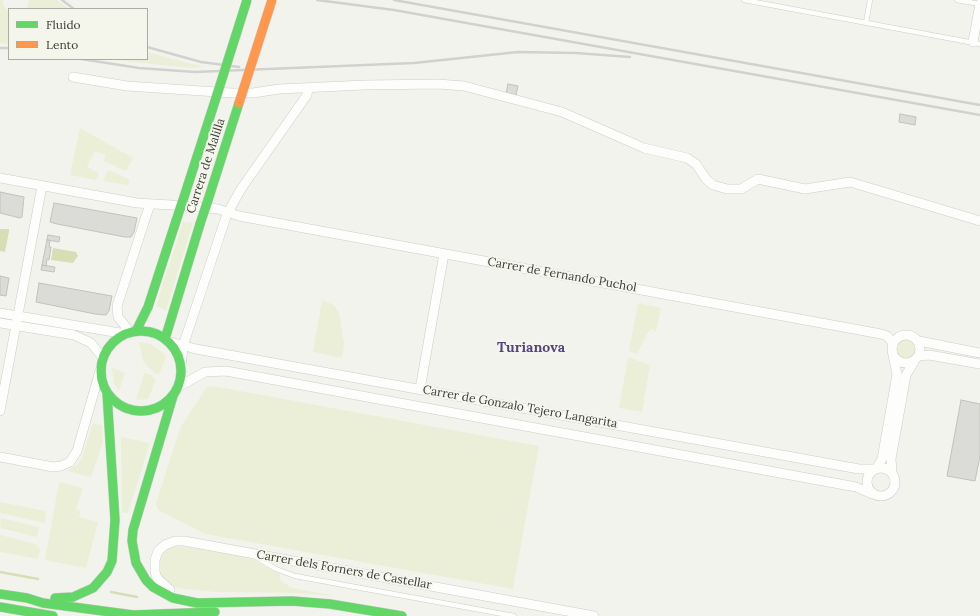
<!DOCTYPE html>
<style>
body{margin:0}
#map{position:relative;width:980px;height:616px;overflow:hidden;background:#f3f3ee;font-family:Lora,serif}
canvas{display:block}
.legend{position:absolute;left:8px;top:8px;width:140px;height:52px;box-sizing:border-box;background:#f4f6eb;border:1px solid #abaca4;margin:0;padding:5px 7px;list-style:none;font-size:12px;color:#3d3e39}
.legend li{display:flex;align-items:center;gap:8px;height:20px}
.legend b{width:20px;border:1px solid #abaca4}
</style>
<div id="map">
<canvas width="980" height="616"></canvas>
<ul class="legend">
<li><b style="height:5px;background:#63d668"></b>Fluido</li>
<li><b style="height:5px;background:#ff974d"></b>Lento</li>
</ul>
</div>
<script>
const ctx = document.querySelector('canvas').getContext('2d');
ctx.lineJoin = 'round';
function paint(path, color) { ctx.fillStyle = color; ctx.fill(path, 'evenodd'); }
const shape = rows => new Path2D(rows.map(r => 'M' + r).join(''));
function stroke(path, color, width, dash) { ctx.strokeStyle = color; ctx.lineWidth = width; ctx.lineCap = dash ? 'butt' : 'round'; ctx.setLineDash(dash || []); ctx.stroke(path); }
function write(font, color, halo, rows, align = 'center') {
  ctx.font = font + ' Lora,serif'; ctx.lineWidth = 4; ctx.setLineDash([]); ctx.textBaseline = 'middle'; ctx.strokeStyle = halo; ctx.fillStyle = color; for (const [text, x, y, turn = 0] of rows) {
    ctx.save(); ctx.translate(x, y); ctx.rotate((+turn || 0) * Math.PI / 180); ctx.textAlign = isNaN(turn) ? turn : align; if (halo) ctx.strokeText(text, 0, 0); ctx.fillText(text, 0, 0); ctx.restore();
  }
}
paint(shape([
 [0,0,3,0,3,5,9,11,9,44,0,43],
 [29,0,57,0,69,9,27,9],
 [147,52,188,63,203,66,194,68,170,66,108,59,147,59],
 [80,128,133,158,126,171,104,161,105,155,95,151,87,167,99,173,96,180,70,175],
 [108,170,130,180,128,185,103,181],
 [198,175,208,178,201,199,191,198],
 [183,222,193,223,166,310,156,306],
 [322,300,334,305,339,313,344,344,342,358,313,352],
 [638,303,661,308,656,332,650,329,637,354,629,351],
 '897 349a9 9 0 1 1 18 0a9 9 0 1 1-18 0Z',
 [139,342,148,343,157,348,164,354,166,358,159,374,154,373,143,361],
 [628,357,650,365,642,412,619,408],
 [112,368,125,373,119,391,114,384],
 [144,373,152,375,156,380,148,399,136,400],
 [213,386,539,446,513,589,205,534,158,510,156,503,180,428,206,388],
 [93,423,102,425,103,442,91,477,67,471,78,464,82,458],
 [121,437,150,443,128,513,122,513],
 [59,482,83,488,76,509,81,511,79,517,98,522,86,568,45,560],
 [0,502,46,511,45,523,0,513],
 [1,518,39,527,37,537,0,528],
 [0,535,36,544,40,550,38,559,0,552],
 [179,546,248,557,280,574,280,580,292,588,336,596,296,593,215,592,177,588,164,579,159,572,159,562,163,553,170,548]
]), '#ebefd7');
paint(shape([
 [0,229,9,229,9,231,5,252,0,251],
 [53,248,76,252,78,256,73,263,51,260]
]), '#d7deb5');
stroke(shape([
 [0,572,38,579],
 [111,592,137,597]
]), '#d7deb5', 2.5);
const building = shape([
 [508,84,518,86,516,95,506,93,508,84],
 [900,114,916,117,915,125,899,122,900,114],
 [0,192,24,197,22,217,20,218,0,213,0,192],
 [54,203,137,218,134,232,131,237,125,237,57,224,50,222,54,203],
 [48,235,60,237,59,242,47,240,48,235],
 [47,240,50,240,49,247,51,247,49,260,47,259,46,266,42,265,47,240],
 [42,265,55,267,54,272,41,270,42,265],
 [0,276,9,278,6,296,0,295,0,276],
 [39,283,112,296,109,311,106,315,95,314,36,302,39,283],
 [961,400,980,404,980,456,975,481,947,476,961,400]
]);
paint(building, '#dbdbd7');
stroke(building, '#c1c2bd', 1);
const lane = shape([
 [744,0,980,44],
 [957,0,980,4],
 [866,23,870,0],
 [256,557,276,569,295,576,514,616]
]);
const street = shape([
 [973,42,980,4],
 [73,77,127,86,232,93,253,93,279,89,365,85,438,84,464,86,562,112,644,148,687,158,696,164,706,179,713,185,727,189,741,189,758,179,805,189,850,182,980,221],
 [0,178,137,203,189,206,218,209,239,216,881,334,887,336,893,343],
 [0,313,126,334],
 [0,323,74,335,91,343,103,358],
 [130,332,118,317,117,306,150,204],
 '892 349a14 14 0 1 1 28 0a14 14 0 1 1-28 0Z',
 [167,341,196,349,859,469,874,469],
 [919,341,980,353],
 [919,356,929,355,980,364],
 [181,366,183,346,227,214,241,189,307,95,308,88],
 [178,387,205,372,226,371,856,487,872,494],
 [420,389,444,254],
 [0,411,42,186],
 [0,457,53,467,61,466,70,462,77,451,100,371],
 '867 482a14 14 0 1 1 28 0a14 14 0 1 1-28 0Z',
 [876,469,882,459,897,374,893,355],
 [892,472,891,459,906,375,914,362],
 [170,590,157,578,155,572,155,560,158,551,165,545,175,541,184,541,594,616]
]);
const fast = shape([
 [184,197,216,98],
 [208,200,239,103],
 '101 371a40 40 0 1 1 80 0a40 40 0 1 1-80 0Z',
 [136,331,148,307,176,221],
 [165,339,200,224],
 [173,396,133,530,132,541,136,563,146,580,153,587,173,598,197,603,292,601,330,604,402,616],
 [0,594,27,598,43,603,133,615,215,612],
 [55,598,73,597,93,588,107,572,112,561,115,520,107,393],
 [0,607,53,616]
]);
stroke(lane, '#ccccc9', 5.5);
stroke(street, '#ccccc9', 10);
stroke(fast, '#ccccc9', 10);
stroke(lane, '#fdfdfc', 4.5);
stroke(street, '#fdfdfc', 9);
stroke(fast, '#63d668', 9);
stroke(shape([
 [62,0,74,9],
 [317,0,394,10,980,115],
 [394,0,980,105],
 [147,47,201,62,239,67],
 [0,48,9,48],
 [81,59,139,68,195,72,414,63,518,52,576,53,630,57]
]), '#d1d1cf', 2.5);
const fastBridge = shape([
 [216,98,247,0],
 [176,221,184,197],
 [200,224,208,200]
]);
const slowBridge = shape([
 [239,103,272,0]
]);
stroke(fastBridge, '#ccccc9', 10, []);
stroke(slowBridge, '#ccccc9', 10, []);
stroke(fastBridge, '#63d668', 9);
stroke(slowBridge, '#ff974d', 9);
write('12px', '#3d3e39', '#f4f6eb', [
 ["Carrera de Malilla",206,166,-72],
 ["Carrer de Fernando Puchol",562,275,10],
 ["Carrer de Gonzalo Tejero Langarita",520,407,10],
 ["Carrer dels Forners de Castellar",344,570,10]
]);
write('bold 14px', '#554280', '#f4f6eb', [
 ["Turianova",531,348]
]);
</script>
